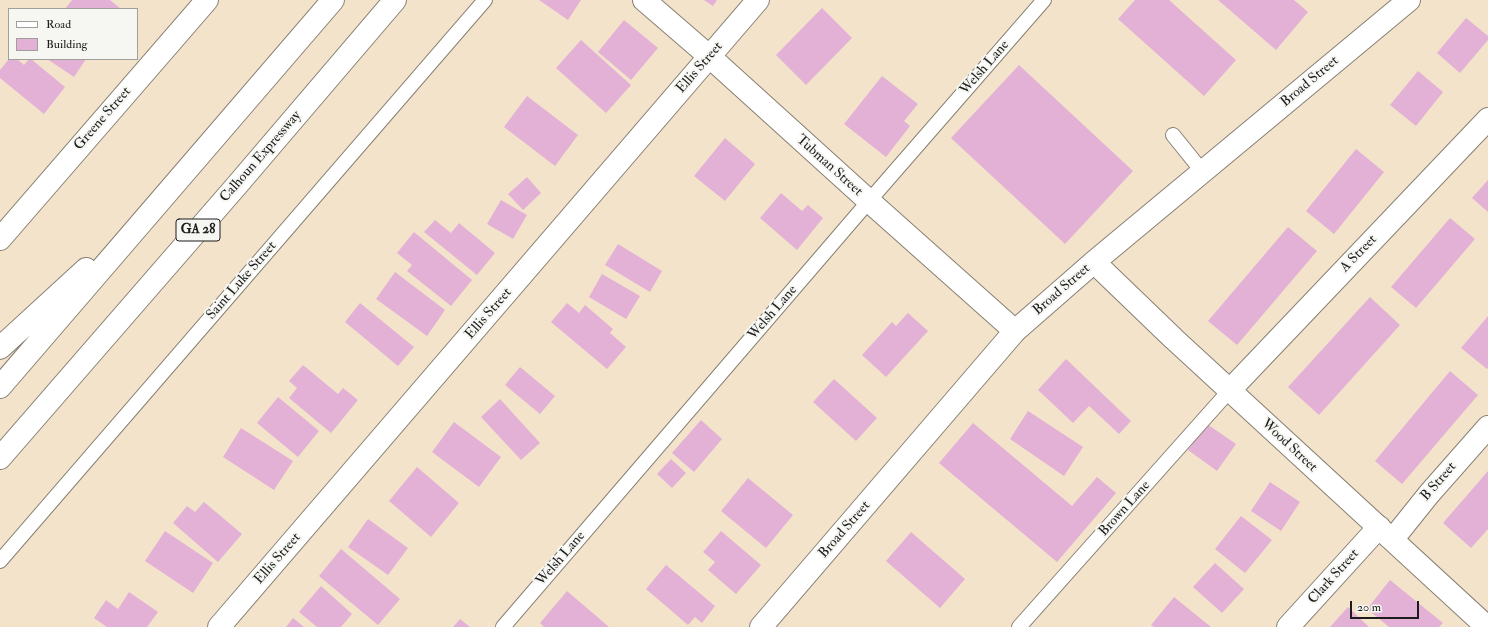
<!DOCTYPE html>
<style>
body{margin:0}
#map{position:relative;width:1488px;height:627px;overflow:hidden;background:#f3e3cb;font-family:"IM FELL Double Pica",serif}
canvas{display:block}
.legend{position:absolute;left:8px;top:8px;width:130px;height:52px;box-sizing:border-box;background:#f6f6f2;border:1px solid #9f9f9c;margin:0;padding:5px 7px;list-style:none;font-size:12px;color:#1c1c1c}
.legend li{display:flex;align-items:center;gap:8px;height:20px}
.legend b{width:20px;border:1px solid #9f9f9c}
.scale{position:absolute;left:1350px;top:601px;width:69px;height:18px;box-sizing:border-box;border:2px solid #1c1c1c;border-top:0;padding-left:5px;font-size:12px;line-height:14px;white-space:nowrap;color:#1c1c1c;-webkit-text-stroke:3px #f6f6f2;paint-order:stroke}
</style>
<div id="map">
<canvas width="1488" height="627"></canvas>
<ul class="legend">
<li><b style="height:5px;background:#fff"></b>Road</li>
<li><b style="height:11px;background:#e3b1d5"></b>Building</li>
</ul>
<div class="scale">20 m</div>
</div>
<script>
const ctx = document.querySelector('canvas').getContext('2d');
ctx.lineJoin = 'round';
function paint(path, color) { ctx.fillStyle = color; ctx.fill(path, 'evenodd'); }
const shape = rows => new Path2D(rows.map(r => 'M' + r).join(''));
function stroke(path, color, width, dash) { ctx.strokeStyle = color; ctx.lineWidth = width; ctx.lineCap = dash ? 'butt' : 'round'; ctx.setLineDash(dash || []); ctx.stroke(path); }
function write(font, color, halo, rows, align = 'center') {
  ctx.font = font + ' "IM FELL Double Pica",serif'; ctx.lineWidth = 4; ctx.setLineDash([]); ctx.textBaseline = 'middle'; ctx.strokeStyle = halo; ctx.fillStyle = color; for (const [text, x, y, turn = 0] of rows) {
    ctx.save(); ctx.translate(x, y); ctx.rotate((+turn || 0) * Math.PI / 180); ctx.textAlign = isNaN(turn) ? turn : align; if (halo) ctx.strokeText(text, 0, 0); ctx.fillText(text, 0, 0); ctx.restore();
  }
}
paint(shape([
 [72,0,110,0,121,9,65,9],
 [539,0,581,0,568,20],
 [704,0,717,0,713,6],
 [1135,0,1169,0,1236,60,1204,96,1118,19],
 [1218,0,1294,0,1308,12,1276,50],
 [822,8,852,38,806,85,776,55],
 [1466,18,1488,36,1488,40,1460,73,1437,53],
 [624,20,658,48,631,80,598,52],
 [581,40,631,85,606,113,556,68],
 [9,59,17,59,24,65,29,59,31,59,65,87,44,114,0,78,0,70],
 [47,59,86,59,74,77],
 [1019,65,1133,171,1065,244,951,138],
 [1418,71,1443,92,1416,126,1390,105],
 [882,76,918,104,904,121,910,126,886,157,844,124],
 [527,96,578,135,555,166,504,127],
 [725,138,755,164,725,201,694,176],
 [1356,149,1384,172,1334,234,1306,211],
 [527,177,541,193,523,210,508,194],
 [1488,180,1488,212,1472,198],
 [781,193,802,211,808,205,823,218,797,250,760,218],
 [501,200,527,215,513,239,487,224],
 [1450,218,1475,239,1416,308,1391,287],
 [435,220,451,233,459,223,495,253,477,275,424,232],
 [1288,227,1317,251,1237,345,1208,321],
 [414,232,472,280,451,306,407,271,412,265,397,253],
 [618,244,662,271,650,292,605,265],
 [395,272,445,310,427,336,376,299],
 [602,274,640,296,626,319,589,297],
 [1370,297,1400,325,1319,415,1288,387],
 [360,303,414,347,398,366,345,322],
 [567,303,579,313,585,305,613,329,610,333,626,347,607,369,551,322],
 [908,313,928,331,886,377,862,355,892,322,896,326],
 [1488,316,1488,368,1487,369,1461,348],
 [1066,359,1131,421,1119,434,1089,406,1073,423,1038,390],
 [303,365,338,394,343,388,358,400,331,433,289,398,297,388,289,381],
 [520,367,555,396,540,414,505,385],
 [1450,371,1478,395,1402,484,1375,461],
 [834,379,877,418,856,441,813,402],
 [278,397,319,431,298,457,257,423],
 [500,399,540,443,521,460,481,417],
 [1028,411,1083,447,1064,476,1010,439],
 [701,420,722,439,694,472,672,453],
 [454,422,501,457,479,487,432,452],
 [973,423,1072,506,1097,477,1116,493,1057,562,939,463],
 [1207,424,1236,444,1217,471,1188,450],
 [241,428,293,461,274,490,223,457],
 [671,459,686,473,672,488,657,474],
 [417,467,459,503,431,537,389,501],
 [1488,471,1488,529,1471,548,1443,523],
 [748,478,793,515,766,548,721,511],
 [1270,482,1300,502,1281,531,1251,511],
 [204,502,242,534,218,562,173,523,187,506,195,512],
 [1241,516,1272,540,1245,573,1215,549],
 [368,519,408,548,388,575,348,547],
 [165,531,213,563,193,593,145,561],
 [721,531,761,565,736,594,708,570,715,562,703,552],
 [911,532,965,579,940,608,886,561],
 [341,549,400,599,378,625,319,576],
 [1215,563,1244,589,1222,613,1193,587],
 [666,565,715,606,702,623,695,617,688,625,646,589],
 [1390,580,1443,623,1439,627,1389,627,1367,609],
 [321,586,352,614,341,627,317,627,299,612],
 [567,591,609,627,544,627,540,623],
 [129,592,158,612,147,627,107,627,94,618,106,600,118,609],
 [1174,597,1211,627,1154,627,1151,625],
 [1348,607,1369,627,1330,627],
 [293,618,304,627,286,627],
 [460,619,470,627,453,627]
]), '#e3b1d5');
const lane = shape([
 [1173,135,1202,171],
 [0,561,485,0],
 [503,627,869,201,1044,0],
 [1019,627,1230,390]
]);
const street = shape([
 [644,0,710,57,869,201,1015,331],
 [0,239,207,0],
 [1230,390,1488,119],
 [1393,539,1429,494,1488,427],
 [219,627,758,0],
 [1288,627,1379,527]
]);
const secondary = shape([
 [1094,262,1174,339,1487,627],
 [761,627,1015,331,1094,262,1409,0]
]);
const highway = shape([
 [0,348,86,269],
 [0,387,333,0],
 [0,458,238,184,395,0]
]);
stroke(lane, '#888074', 16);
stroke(street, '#888074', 24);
stroke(secondary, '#888074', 24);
stroke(highway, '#888074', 24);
stroke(lane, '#fff', 14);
stroke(street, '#fff', 22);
stroke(secondary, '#fff', 22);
stroke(highway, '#fff', 22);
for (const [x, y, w] of [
 [198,230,44]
]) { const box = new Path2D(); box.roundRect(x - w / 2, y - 11, w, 22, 3); ctx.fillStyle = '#f6f6f2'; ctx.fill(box); stroke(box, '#1c1c1c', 1); }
write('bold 13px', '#1c1c1c', null, [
 ["GA 28",198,230]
]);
write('14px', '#1c1c1c', '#f6f6f2', [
 ["Ellis Street",700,68,-49],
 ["Welsh Lane",985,68,-49],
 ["Broad Street",1310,82,-40],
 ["Greene Street",103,119,-49],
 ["Calhoun Expressway",261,157,-49],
 ["Tubman Street",829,166,42],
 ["A Street",1359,254,-46],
 ["Saint Luke Street",242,281,-49],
 ["Broad Street",1062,290,-41],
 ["Welsh Lane",773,313,-49],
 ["Ellis Street",489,314,-49],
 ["Wood Street",1289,446,43],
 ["B Street",1439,482,-49],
 ["Brown Lane",1125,509,-48],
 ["Broad Street",845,530,-49],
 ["Ellis Street",278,559,-49],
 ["Welsh Lane",561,559,-49],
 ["Clark Street",1334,577,-48]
]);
</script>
